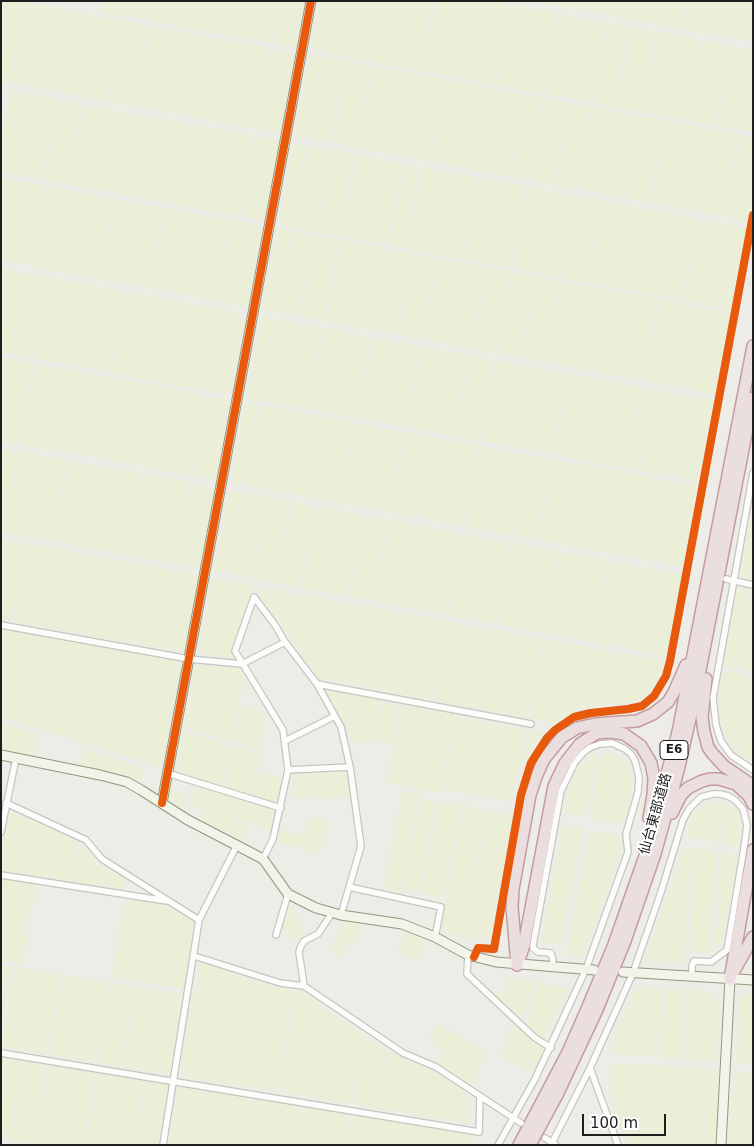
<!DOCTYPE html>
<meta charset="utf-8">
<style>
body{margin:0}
#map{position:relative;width:754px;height:1146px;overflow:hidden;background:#edece6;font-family:"DejaVu Sans",sans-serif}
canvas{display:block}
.frame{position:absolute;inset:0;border:2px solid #1e1e1e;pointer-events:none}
.scale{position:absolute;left:582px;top:1114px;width:84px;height:22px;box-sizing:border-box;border:2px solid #1e1e1e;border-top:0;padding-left:6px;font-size:15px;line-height:18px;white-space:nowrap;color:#1e1e1e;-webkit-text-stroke:4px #fff;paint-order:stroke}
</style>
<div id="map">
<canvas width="754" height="1146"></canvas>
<div class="frame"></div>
<div class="scale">100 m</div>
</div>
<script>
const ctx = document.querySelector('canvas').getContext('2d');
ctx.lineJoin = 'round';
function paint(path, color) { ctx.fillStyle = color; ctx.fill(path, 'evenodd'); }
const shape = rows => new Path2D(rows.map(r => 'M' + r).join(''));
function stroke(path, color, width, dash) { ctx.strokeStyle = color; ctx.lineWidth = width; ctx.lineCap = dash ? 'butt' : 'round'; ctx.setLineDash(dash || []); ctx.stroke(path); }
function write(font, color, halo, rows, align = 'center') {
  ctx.font = font + ' "DejaVu Sans","Noto Sans JP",sans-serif'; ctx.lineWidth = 4; ctx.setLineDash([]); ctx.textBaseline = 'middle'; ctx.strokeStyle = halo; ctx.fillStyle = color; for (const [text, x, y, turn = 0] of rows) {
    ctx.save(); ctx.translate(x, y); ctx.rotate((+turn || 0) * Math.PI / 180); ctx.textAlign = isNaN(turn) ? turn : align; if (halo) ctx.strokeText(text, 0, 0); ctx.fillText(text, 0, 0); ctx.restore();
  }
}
paint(shape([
 [1,1,25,3,10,81,8,82,1,81],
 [102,1,126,1,124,16,100,12],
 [128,1,152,1,148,20,125,16],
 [153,1,177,1,173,25,150,21],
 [179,1,203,1,198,30,174,25],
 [204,1,228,1,222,34,199,30],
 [230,1,254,1,247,39,224,34],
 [255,1,279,1,271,43,249,39],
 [281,1,304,1,296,48,273,44],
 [320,1,331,1,322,52,311,50],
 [333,1,357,1,347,57,324,53],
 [359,1,382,1,371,62,348,57],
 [384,1,433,1,420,71,373,62],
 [436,1,492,1,507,4,507,6,509,6,494,85,422,71],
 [534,1,611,1,609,15],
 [613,1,687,1,682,29,610,16],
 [689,1,712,1,706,34,684,29],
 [714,1,738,1,731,38,708,34],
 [739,1,753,1,753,42,732,38],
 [26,3,50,7,35,88,13,83,11,81],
 [512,5,556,13,558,15,543,94,520,89,534,14,519,89,496,85,510,6],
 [51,7,74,12,59,90,57,92,36,88],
 [75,12,99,16,84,97,62,93,60,90],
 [562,14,583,18,568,98,545,94,560,16],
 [100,17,123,21,108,99,106,101,85,97],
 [585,18,606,22,607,25,592,103,569,98],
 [124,21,147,25,133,106,111,102,110,99],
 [611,23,629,27,614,107,594,103,609,25],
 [149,26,172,30,157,108,156,108,155,110,134,106],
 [632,27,654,31,655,34,641,112,616,107],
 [173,30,197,35,182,115,160,111,159,109],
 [660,32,698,39,698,41,700,42,685,120,643,112,658,34],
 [198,35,230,41,215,119,212,118,211,121,183,115],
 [231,41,246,44,232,122,227,124,216,122],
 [704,41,730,45,715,125,687,120,702,43,704,43],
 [247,44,270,48,256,127,253,128,232,125],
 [732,46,753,51,753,59,740,130,717,126],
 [272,49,295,53,280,132,259,130,257,127],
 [310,54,322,57,306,138,294,136],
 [323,57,346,61,330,143,308,139],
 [348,62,371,66,356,148,333,143],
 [373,66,389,69,373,151,358,148],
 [753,68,753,132,741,130],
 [390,69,420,75,405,157,375,151],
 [422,75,444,79,428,161,406,157],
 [446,80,470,84,454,166,430,161],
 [471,84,495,89,479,171,455,166],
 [496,89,524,94,508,176,480,171],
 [12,92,33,95,18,175,1,172,1,138,10,94],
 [34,95,55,99,57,102,42,180,19,175],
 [526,95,543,98,527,180,510,176],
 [545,98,569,103,554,184,529,180],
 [62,101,82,104,67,184,44,180,59,103],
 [571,103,591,107,576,189,556,185],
 [84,105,128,113,130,116,116,193,69,185],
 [593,107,616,111,601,193,578,189],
 [618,112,641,116,625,198,602,194],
 [134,114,186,123,171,204,117,194,131,116],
 [642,116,665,120,649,202,627,198],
 [667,121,739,134,723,216,651,203],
 [187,124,203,126,205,130,191,207,172,204],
 [209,127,229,131,215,212,192,208,206,130],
 [231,132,252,135,253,139,239,216,216,212],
 [741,135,753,137,753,193,747,221,725,216],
 [258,137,279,141,264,221,241,217,255,139],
 [294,143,306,145,291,227,278,225],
 [308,146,330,150,314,232,292,227],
 [332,150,354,154,339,236,316,232],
 [357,155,379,159,363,241,341,237],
 [380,159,403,163,387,245,365,241],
 [405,164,419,167,404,248,390,246],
 [422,167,437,170,421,252,406,249],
 [438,170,453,173,437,255,423,252],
 [454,173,477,177,461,259,439,255],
 [3,178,41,185,27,262,24,265,1,261,1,190],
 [479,178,502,182,486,264,463,259],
 [503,182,526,186,510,268,488,264],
 [43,186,66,190,51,270,30,266,28,262],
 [528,187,550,191,535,273,513,269],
 [67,190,115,199,100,276,98,279,52,270],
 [552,191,560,193,545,275,537,273],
 [562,193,575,196,560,277,546,275],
 [577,196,600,200,584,282,562,278],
 [117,199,164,208,149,288,103,280,102,276],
 [602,201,626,205,610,287,586,282],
 [627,205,649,210,634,291,611,287],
 [166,208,189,212,175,290,171,292,151,289],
 [651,210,674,214,658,296,635,292],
 [190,213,214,217,199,297,177,293,176,291],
 [675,214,698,219,682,300,660,296],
 [215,217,228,219,213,300,202,298,202,296,200,296],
 [700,219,722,223,707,305,684,301],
 [230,220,262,226,248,306,218,301,215,298],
 [724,223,746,228,731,309,708,305],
 [277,228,290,230,275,312,261,309],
 [292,231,314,235,298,316,276,312],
 [316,235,339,239,323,321,300,317],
 [341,240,364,244,348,325,326,321],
 [365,244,387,248,372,330,349,326],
 [389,249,412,253,396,334,373,330],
 [414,253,437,258,421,339,398,335],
 [439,258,461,262,446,344,423,339],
 [463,262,486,267,470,348,447,344],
 [488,267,511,271,495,353,472,349],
 [3,269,23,273,23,275,25,277,10,354,1,352,1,277],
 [513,272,535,276,520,357,497,353],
 [28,274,51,278,35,358,11,354,26,277],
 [537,276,560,280,544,362,522,358],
 [54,278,121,291,124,294,108,372,37,359,51,282,53,282],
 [562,281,584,285,569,367,546,362],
 [586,285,608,289,593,371,570,367],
 [610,290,633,294,618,376,597,372,595,368],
 [129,292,240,313,240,318,245,319,230,395,110,373,125,298,127,298],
 [635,294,658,299,643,378,640,380,619,376],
 [660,299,689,304,673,386,645,381],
 [690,305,706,308,691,389,675,386],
 [708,308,731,312,715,394,692,390],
 [261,317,271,319,273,322,259,400,246,398],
 [275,319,296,323,298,326,283,404,260,400],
 [301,324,322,328,307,409,284,404,299,326],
 [324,328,345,332,346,335,332,413,309,409],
 [350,333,355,334,340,415,333,414,348,335],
 [356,334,371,337,356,418,341,415],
 [373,338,394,341,395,344,381,422,358,418],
 [399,342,420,346,405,427,382,423,397,344],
 [422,347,444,351,445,353,430,432,407,427],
 [448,351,469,355,454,436,432,432,446,353],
 [471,356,492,360,494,362,479,441,456,436],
 [1,357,34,363,19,442,17,441,17,443,1,440],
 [498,361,519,364,504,445,481,441,496,363],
 [36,364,88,373,73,452,70,451,70,453,23,445,23,443,21,442],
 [521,365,542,369,543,371,528,450,505,446],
 [546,370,567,374,552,454,530,450,544,372],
 [89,374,108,377,93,455,92,455,91,457,74,454],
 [569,374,590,378,590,380,592,380,578,459,554,455],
 [109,377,133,382,118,462,96,458,97,456,95,455],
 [596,379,617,383,602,464,579,459,593,381,595,381],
 [133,382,157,386,142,464,140,466,119,462],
 [618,383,639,387,641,389,626,468,603,464],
 [158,386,181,391,167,471,145,467,144,464],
 [645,388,654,389,638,470,628,468,643,389],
 [655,390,671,393,656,474,640,471],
 [182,391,206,395,191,473,189,475,168,471],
 [673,393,688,396,688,398,690,398,675,477,657,474],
 [207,396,230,400,215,479,194,476,193,473],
 [693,397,713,400,698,481,677,478,691,399],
 [245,402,257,404,242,484,241,485,231,482],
 [259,405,282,409,267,488,265,489,244,485],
 [283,409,306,414,291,494,270,490,268,488],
 [308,414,331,418,316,497,314,498,293,494],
 [332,418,355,423,340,503,319,499,317,497],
 [357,423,380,427,365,506,363,507,342,503],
 [381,428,404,432,389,512,368,508,367,506],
 [406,432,429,436,414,515,412,517,391,513],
 [430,437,437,438,423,518,416,516],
 [438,438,454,441,439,521,437,521,424,519],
 [455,441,478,445,463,524,461,526,440,522],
 [480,446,527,455,513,534,510,535,467,527,465,525],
 [1,448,18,451,3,532,1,532],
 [19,451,41,455,41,458,42,458,28,537,4,532],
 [529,455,552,459,537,540,516,536,515,534],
 [46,456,67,460,52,541,29,537,43,458],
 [69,460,93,465,77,546,54,541],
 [554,460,577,464,562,543,561,544,539,540],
 [578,464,601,468,586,549,564,545,563,543],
 [94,465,117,469,102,550,78,546],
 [118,469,139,473,140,476,126,555,103,551],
 [602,469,617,471,603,550,601,550,600,552,588,549],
 [618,471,649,477,635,556,633,555,632,558,606,553,607,551,604,551],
 [144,474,165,478,150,559,128,555,142,476],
 [166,478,188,482,190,485,176,564,152,560],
 [651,478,674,482,659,560,657,560,657,562,636,558],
 [675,482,697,486,683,567,662,563,662,561,660,561],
 [193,483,214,488,200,568,176,564],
 [229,492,239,492,241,494,226,573,214,571],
 [243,492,263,496,265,499,250,578,228,574],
 [269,497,290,501,275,583,252,578,267,499],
 [292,502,312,505,314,509,299,587,277,583],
 [753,503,753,579,743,578,740,572],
 [319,507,340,510,324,592,301,588,316,509],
 [341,511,361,514,363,517,348,596,326,592],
 [367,516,388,520,373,601,350,597,365,518],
 [390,520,410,524,412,527,397,606,375,601],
 [417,525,438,529,422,610,399,606,414,527],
 [439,529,459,533,461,536,446,615,424,611],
 [466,534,487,538,471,619,448,615,463,536],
 [488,538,508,542,510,545,495,624,473,620],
 [1,539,26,543,12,620,10,619,10,621,1,619],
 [27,543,75,552,61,629,59,630,15,622,14,620],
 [515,543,536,547,520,629,497,624,512,545],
 [537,547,558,551,559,554,544,633,522,629],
 [563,552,584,556,569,638,546,633,561,554],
 [77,553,100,557,86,635,62,630],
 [586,556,606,560,608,563,593,642,571,638],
 [101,557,149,566,134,643,132,644,89,636,87,634],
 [613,561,634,565,618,647,595,643,610,563],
 [150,566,174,571,160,648,157,648,136,644],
 [635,566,655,569,655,572,657,572,642,652,620,647],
 [661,570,682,574,667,656,644,652,658,572,660,572],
 [175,571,199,575,184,652,161,648],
 [212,578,253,585,251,596,233,652,237,658,198,653],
 [740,585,750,587,735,668,722,666,736,589,739,590],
 [261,587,297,594,290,636,259,596],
 [752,588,753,588,752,671,737,668],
 [299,594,323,598,311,668,292,640],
 [325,599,347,603,333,681,317,678,312,670],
 [349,603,371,607,356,686,334,681],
 [372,607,396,612,382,690,380,690,358,686],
 [398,612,421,616,407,695,383,690],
 [423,617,446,621,431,698,429,699,408,695],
 [447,621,470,625,456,704,433,700],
 [472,626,495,630,480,709,457,705],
 [1,628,177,661,177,665,181,666,161,767,1,717],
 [496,630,525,636,510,715,481,709],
 [526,636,543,639,528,718,512,715],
 [545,639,560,642,545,721,533,719,531,717],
 [561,642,593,648,581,709,569,714,555,723,547,722],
 [594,648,617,653,607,705,582,709],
 [619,653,664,661,661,672,656,684,643,698,637,701,608,704],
 [195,665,240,668,245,674,231,741,184,726],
 [723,671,750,676,737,748,734,749,725,735,720,716,718,697],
 [752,676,753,676,753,759,745,758,740,754,740,752,738,749],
 [324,688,355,695,348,731,343,719],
 [357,694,380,699,371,745,351,741,349,735],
 [403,702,428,707,429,709,414,788,387,783],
 [382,703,399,707,391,744,374,741],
 [241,707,263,711,267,714,260,750,234,742],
 [433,708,455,712,439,793,415,788,431,709],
 [456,717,526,730,512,802,442,789],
 [1,723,39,735,34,755,1,750],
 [529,730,543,733,536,742,524,766,522,766],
 [183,731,230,746,222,786,177,771],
 [233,746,260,755,252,793,248,794,224,787],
 [85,748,100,753,97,766,94,768,80,765],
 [606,752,625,758,629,764,632,773,632,794,624,824,590,818,601,755],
 [594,753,597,754,586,817,565,813,569,789,573,779,580,767],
 [102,755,145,769,141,783,129,775,98,768],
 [258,771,283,779,278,803,274,803,254,797,253,794],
 [352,772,357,799,291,797,294,783,294,774],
 [171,777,175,778,173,790,188,794,182,809,168,798,169,793,173,793,169,792],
 [199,785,276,811,271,830,232,818,228,830,224,831,202,820,204,810,189,805,194,787,198,788],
 [403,791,419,794,400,893,385,890,384,887],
 [421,798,436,801,418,893,403,890],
 [439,802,461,805,443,898,421,894],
 [711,802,726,805,719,842,685,836,692,815,698,809],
 [464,806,486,810,462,939,441,928],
 [728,807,736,809,739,813,741,826,740,846,722,843],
 [8,810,58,831,50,878,1,870,1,854],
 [488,811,513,815,490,937,464,939],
 [310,818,325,819,327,824,327,833,317,855,276,840,279,829,305,836],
 [232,821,248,826,243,843,228,834],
 [563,825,583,829,561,944,541,942],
 [590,830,620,836,622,848,589,941,581,956,566,954],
 [59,832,78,842,72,881,52,878],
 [80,844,95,861,102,867,99,886,74,882],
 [684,847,692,848,685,961,682,961,681,964,644,961],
 [695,848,716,852,710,954,697,953,696,950,690,949],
 [720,853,738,856,723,942,718,945,717,949,715,948],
 [104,866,125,879,123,889,101,886],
 [1,878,36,883,33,905,24,931,28,937,24,964,1,961],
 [128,898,165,904,195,922,184,989,112,977,124,901],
 [287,904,294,908,302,925,302,932,298,941,287,938,289,931,280,929],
 [343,921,356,923,350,937,356,923,363,923,356,942,349,939,341,958,330,951],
 [405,931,426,940,418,956,414,960,397,952],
 [200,962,274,987,293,990,279,1088,274,1087,273,1091,184,1077,185,1071,180,1070,192,996,195,996],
 [1,965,12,967,1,1032],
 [14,967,60,974,46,1055,1,1046],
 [63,975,86,979,72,1059,49,1054],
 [509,977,533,982,523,1022,489,990,505,993],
 [87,979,110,982,96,1063,74,1059],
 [537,982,568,989,545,1037,541,1039,527,1027],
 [112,983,134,986,121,1067,99,1062],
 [136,987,184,994,172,1073,169,1074,123,1067],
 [636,987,661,988,657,1057,613,1054,615,1033],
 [665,988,686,990,682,1059,660,1057],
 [296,990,302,993,362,1033,351,1104,285,1093,286,1088,281,1088],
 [689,990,710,992,717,1002,720,1002,717,1061,685,1059],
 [749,993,753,993,753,1064,736,1063,740,996],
 [513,1021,544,1048,536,1064,505,1047],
 [438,1024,458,1034,485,1051,474,1083,470,1087,436,1063,443,1051,428,1039],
 [364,1035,385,1050,376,1108,355,1105,354,1102],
 [504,1049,535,1067,532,1073,507,1059,501,1054],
 [387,1050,409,1061,400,1112,377,1109],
 [1,1055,22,1059,9,1140,1,1138],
 [24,1059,45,1062,46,1065,33,1144,10,1140],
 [411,1061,430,1069,470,1097,469,1124,402,1112],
 [50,1063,72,1067,59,1145,39,1145,35,1144],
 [610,1063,632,1064,627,1145,609,1090],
 [634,1064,682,1067,677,1145,632,1145,632,1143,629,1143],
 [73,1067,94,1070,95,1073,83,1145,61,1145],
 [684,1068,707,1069,702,1145,679,1145],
 [709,1069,720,1070,715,1145,704,1145],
 [99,1071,145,1079,134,1145,86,1145],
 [734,1071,753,1072,753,1145,730,1145],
 [149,1079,171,1083,160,1145,136,1145,147,1080],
 [178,1084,201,1087,201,1089,203,1090,193,1145,168,1145],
 [206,1088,229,1092,220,1145,195,1145],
 [230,1092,253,1097,245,1145,221,1145],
 [254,1098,278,1100,270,1145,246,1145],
 [279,1100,300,1103,299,1105,302,1106,295,1145,272,1145],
 [306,1105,326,1108,320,1145,297,1145,304,1106],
 [328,1108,351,1113,346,1145,322,1145],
 [354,1112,375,1116,371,1145,348,1145,353,1114],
 [380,1116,424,1124,421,1145,373,1145,377,1119,379,1119],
 [426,1124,446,1127,446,1130,448,1131,446,1145,423,1145],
 [449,1130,472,1133,471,1145,447,1145]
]), '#ebefd8');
const street = shape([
 [753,473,713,698,716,725,721,741,731,755,753,770],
 [726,579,753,585],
 [1,625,189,659,242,664,285,642],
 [317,684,531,724],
 [285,741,335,716],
 [288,770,350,767],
 [167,773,281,808],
 [6,803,86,840,102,859,199,920],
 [1,832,16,758],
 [263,859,273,839,288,770,283,730,235,651,254,597,275,625,285,642,317,684,341,727,350,767,361,846,341,915],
 [1,875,167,901],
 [349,887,441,907,435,937],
 [276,935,288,894],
 [468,955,467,974,534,1037,551,1048],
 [194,956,280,983,304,986,403,1053,436,1067,521,1123],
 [474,957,478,948,494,949,521,795,531,763,547,738,555,730,574,717,591,713,628,709,642,706,654,696,666,676,670,661,753,215],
 [304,986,299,952,301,946,304,941,318,934,332,913],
 [1,1053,479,1132,480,1096],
 [590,1068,618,1145],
 [545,1138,556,1145],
 [163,1145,199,920,237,845],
 [498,1145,535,1079,586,969,628,852,626,834,638,792,639,777,635,761,631,754,625,749,612,743,600,744,591,747,584,752,575,762,561,791,533,945,533,948,538,952,551,953,553,960,552,967],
 [551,1145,590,1068,633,973,661,892,683,820,689,809,701,797,713,794,720,794,728,796,735,800,743,809,747,825,744,848,727,950,711,962,694,961,692,966,692,977]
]);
const secondary = shape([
 [1,755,100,775,127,782,141,790,188,820,263,859,288,894,316,908,341,915,402,924,435,937,468,955,496,962,594,970],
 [162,803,311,1],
 [623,972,753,980],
 [721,1145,730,979]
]);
const highway = shape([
 [706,679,702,717,704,732,708,747,712,753,724,766,753,786],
 [672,813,681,795,688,788,702,781,710,779,719,779,736,784,749,796,753,804],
 [520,957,524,945,554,786,565,763,580,744,597,733,610,732,624,734,641,746,651,763,654,778,653,795,649,818],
 [517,965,512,907,513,889,530,795,536,777,544,759,562,737,577,728,595,724,637,721,653,714,668,702,674,692,686,665],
 [734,971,753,937],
 [730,979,753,850],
 [519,1145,568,1052,587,1009,613,947,646,853,678,732,753,346],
 [530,1145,557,1095,596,1012,625,941,655,854,678,771,694,701,753,398]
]);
stroke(street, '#c5c5c2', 8);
stroke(secondary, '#93977e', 11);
stroke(highway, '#c59ba2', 14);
stroke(street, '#fcfcfb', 5.5);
stroke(secondary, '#f2f4e9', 9);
stroke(highway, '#ebdede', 11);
stroke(shape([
 [162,803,311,1],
 [474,957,478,948,494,949,521,795,531,763,547,738,555,730,574,717,591,713,628,709,642,706,654,696,666,676,670,661,753,215]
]), '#e8590c', 8);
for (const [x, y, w] of [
 [674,750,28]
]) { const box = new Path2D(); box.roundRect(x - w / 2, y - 9.5, w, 19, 4); ctx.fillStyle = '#fff'; ctx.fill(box); stroke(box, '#1e1e1e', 1); }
write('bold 12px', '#1e1e1e', null, [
 ["E6",674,750]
]);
write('14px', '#1e1e1e', '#fff', [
 ["仙台東部道路",656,814,-74]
]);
</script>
